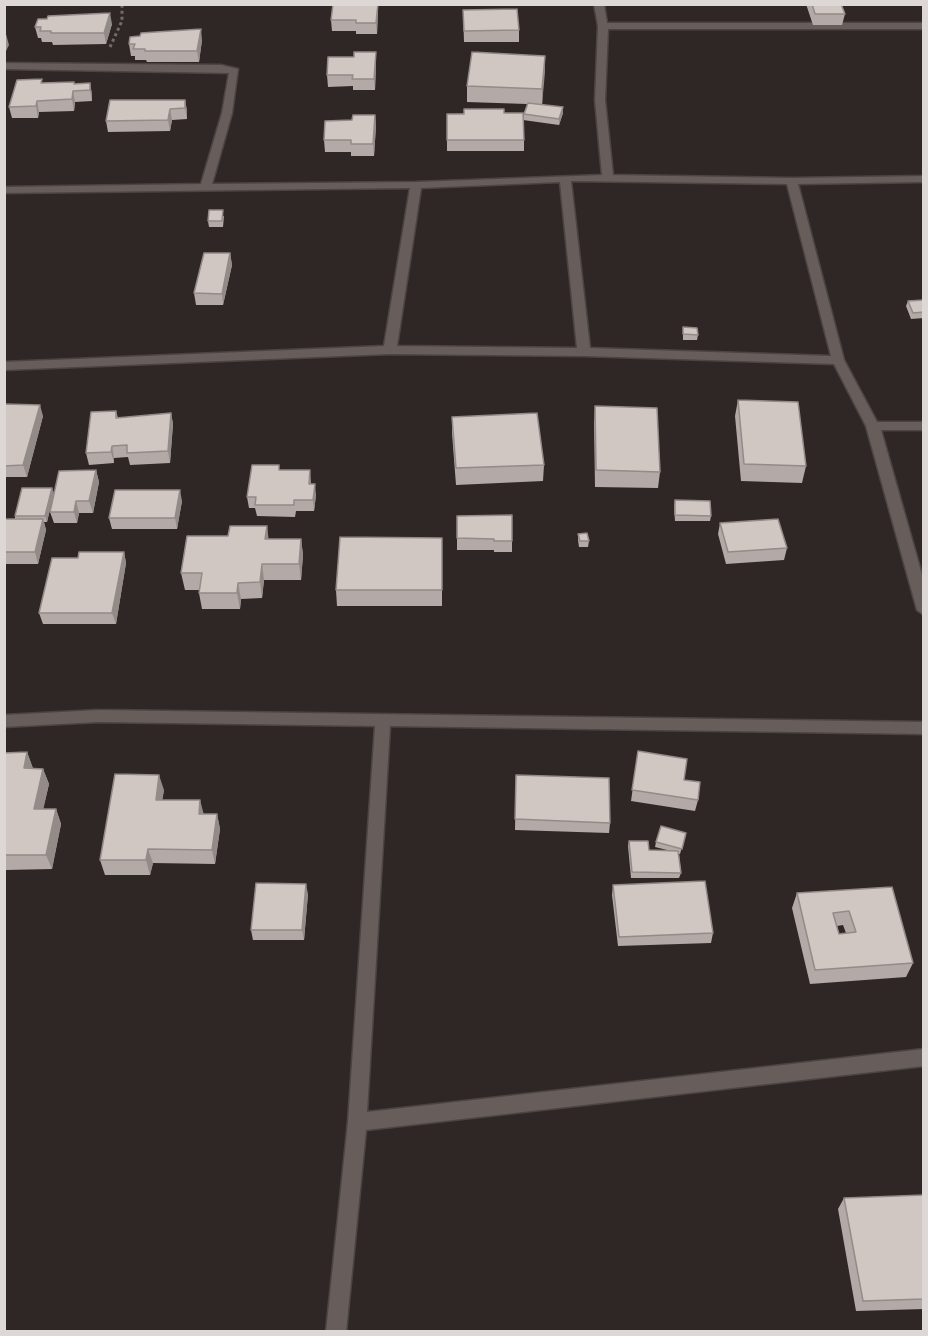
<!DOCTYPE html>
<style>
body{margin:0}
#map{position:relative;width:928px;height:1336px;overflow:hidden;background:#2f2725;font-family:"Fira Sans",sans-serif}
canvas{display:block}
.frame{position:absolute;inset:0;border:6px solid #ddd7d5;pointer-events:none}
</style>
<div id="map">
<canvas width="928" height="1336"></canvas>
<div class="frame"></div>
</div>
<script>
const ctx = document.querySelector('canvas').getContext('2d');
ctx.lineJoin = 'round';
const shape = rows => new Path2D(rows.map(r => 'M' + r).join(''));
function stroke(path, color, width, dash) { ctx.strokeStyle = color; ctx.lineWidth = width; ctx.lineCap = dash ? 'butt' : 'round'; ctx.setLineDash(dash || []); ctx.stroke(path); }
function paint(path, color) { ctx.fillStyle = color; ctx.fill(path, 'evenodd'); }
const street = shape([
 [594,4,604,4,607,23,924,23,924,29,608,29,605,100,613,175,792,178,924,176,924,182,798,184,844,360,877,422,924,422,924,430,881,430,924,582,924,615,917,610,866,426,834,364,584,356,390,354,4,370,4,362,384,346,410,188,4,193,4,187,201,184,222,113,229,73,4,69,4,63,221,65,238,69,232,113,212,184,416,182,602,175,595,100,598,26,594,4],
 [571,181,787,184,831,356,590,348,571,181],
 [560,182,577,348,397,346,421,188,560,182],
 [99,710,924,722,924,734,390,726,367,1112,924,1049,924,1066,366,1130,346,1332,326,1332,348,1122,375,726,99,722,4,727,4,715,99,710]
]);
stroke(street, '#4a4442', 3);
stroke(shape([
 [110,47,122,21,122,4]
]), '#736c6a', 3, [3, 3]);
paint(street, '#675d5a');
paint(shape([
 [806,4,841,4,845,14,842,25,813,25],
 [378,10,377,34,356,34,356,31,332,31,331,20],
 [463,10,519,30,519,42,464,42],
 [112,24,106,44,53,45,52,42,42,42,41,38,38,38,35,27],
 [202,40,199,62,147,62,146,60,135,60,135,56,131,56,129,44],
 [376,52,376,64,375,90,353,90,353,86,328,87,327,75,354,57],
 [545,56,542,105,563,113,559,125,523,120,524,114,527,104,467,102,467,86],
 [74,82,75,84,90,83,92,95,92,101,75,102,74,111,39,112,38,118,12,118,9,107,43,83],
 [185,100,187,111,187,119,172,120,170,131,108,132,106,121],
 [504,113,524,140,524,151,447,151,447,114],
 [375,115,376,126,374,156,351,156,351,152,325,152,324,140,352,120],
 [224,216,223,227,209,227,208,221],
 [230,253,232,265,223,305,196,305,194,293],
 [924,300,924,318,911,319,906,306,908,301],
 [683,327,698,335,697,340,683,340],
 [738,400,806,466,802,483,741,481,735,416],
 [4,404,43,416,27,477,4,477],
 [595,406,660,472,658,488,595,487,594,423],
 [116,411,118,418,171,413,173,424,170,463,130,465,128,457,114,458,114,463,89,465,86,453],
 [452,417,544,465,543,481,456,485,452,433],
 [96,470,99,482,93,513,79,513,77,523,54,523,50,512],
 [280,470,311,481,311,484,316,495,314,511,296,511,295,517,257,516,255,508,249,508,247,497],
 [54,493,47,522,44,522,46,530,38,564,4,564,4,520,15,519,15,516],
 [675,500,711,516,710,521,675,521,674,506],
 [182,501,177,529,112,529,109,518],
 [457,516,512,541,512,552,494,552,494,550,457,550],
 [720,523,787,548,784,560,726,564,718,534],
 [267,526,268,539,301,539,303,555,301,580,264,580,262,598,241,599,240,609,202,609,199,593,199,590,185,590,181,573,228,536],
 [578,534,589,541,588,547,579,547,578,540],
 [442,538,442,606,337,606,336,590],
 [124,552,126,563,116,624,43,624,39,613,78,558],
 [638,751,684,780,698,800,695,811,631,801],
 [27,752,33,769,43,769,49,784,43,809,56,809,61,824,52,869,6,870,4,867,4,753],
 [516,775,610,823,609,833,515,830],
 [164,790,162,800,204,814,217,814,220,829,215,864,153,863,150,875,105,875,100,860],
 [686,833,680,854,679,854,681,873,679,878,631,878,628,846,629,841,649,850,667,850,655,847,656,842],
 [613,885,713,933,711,943,618,946,612,895],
 [892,887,913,963,906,977,810,984,792,908,797,893],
 [843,925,846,933,839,934,837,926],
 [308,894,304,940,253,940,251,930],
 [924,1195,924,1309,856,1311,838,1209,844,1198]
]), '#b3aaa7');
paint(shape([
 [378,4,378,10,377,34,376,23],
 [110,13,112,24,106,44,104,33],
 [201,29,202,40,199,62,197,51],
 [6,34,9,45,4,55,4,37],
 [376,52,376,64,375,90,374,79],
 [545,56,545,72,542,105,542,89],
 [90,83,92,95,92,101,90,90],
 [73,91,75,102,74,111,72,99],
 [185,100,187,111,187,119,185,108],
 [37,101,39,112,38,118,36,106],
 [563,107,563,113,559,125,559,119],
 [170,109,172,120,170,131,168,120],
 [375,115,376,126,374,156,373,144],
 [230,253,232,265,223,305,222,294],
 [40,405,43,416,27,477,23,465],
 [171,413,173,424,170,463,168,451],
 [112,446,114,458,114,463,111,452],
 [96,470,99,482,93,513,89,501],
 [310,470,311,481,310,495,309,484],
 [315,484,316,495,314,511,313,500],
 [52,488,54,493,47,522,45,516],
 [180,490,182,501,177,529,175,518],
 [76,501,79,513,77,523,74,512],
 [43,519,46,530,38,564,35,552],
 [267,526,269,542,265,539],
 [301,539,303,555,301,580,299,564],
 [124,552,126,563,116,624,112,613],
 [262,564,264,580,262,598,260,582],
 [238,583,241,599,240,609,237,593],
 [27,752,33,768,30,784,24,768],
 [43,769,49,784,40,824,34,809],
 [159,775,164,790,160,815,156,800],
 [200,800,204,815,199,814],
 [56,809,61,824,52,869,46,855],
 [217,814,220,829,215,864,212,850],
 [148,849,153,863,150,875,146,860],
 [306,884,308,894,304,940,302,930]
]), '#928b88');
const building = shape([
 [333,4,378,4,376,23,356,23,356,20,331,20,333,4],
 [812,4,841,4,845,14,815,14,812,4],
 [517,9,519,30,464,31,463,10,517,9],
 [110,13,104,33,51,33,51,31,40,31,41,27,35,27,38,19,47,19,48,16,110,13],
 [201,29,197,51,145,51,145,49,133,49,135,44,129,44,130,37,140,36,141,33,201,29],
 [354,52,376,52,374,79,352,79,353,75,327,75,328,57,354,57,354,52],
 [472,52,545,56,542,89,467,86,472,52],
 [42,79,41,83,74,82,74,84,90,83,90,90,73,91,72,99,37,101,36,106,9,107,17,80,42,79],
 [110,100,185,100,185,108,170,109,168,120,106,121,110,100],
 [528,103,563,107,559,119,524,114,528,103],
 [464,109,504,109,504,113,523,113,524,140,447,140,447,114,464,114,464,109],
 [353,115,375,115,373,144,351,144,351,140,324,140,325,121,352,120,353,115],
 [209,210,223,210,222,221,208,221,209,210],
 [204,253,230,253,222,294,194,293,204,253],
 [924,300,924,312,913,313,908,301,924,300],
 [683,327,697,328,698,335,683,334,683,327],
 [738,400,798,402,806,466,744,464,738,400],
 [4,404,40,405,23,465,4,466,4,404],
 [595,406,657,408,660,472,596,470,595,406],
 [116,411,116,418,171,413,168,451,127,453,127,445,112,446,111,452,86,453,91,412,116,411],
 [537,413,544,465,456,468,452,417,537,413],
 [252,465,279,465,279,470,310,470,309,484,315,484,313,500,294,500,294,505,255,505,256,497,247,497,252,465],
 [96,470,89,501,76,501,74,512,50,512,59,471,96,470],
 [22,488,52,488,45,516,15,516,22,488],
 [115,490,180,490,175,518,109,518,115,490],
 [675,500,710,501,711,516,675,515,675,500],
 [512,515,512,541,494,541,494,539,457,538,457,516,512,515],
 [5,519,43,519,35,552,4,552,5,519],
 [778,519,787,548,728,552,720,523,778,519],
 [230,526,267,526,265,539,301,539,299,564,262,564,260,582,238,583,237,593,199,593,202,573,181,573,187,536,228,536,230,526],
 [587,533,589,541,580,541,578,534,587,533],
 [340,537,442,538,442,590,336,590,340,537],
 [79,552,124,552,112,613,39,613,52,558,78,558,79,552],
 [638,751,687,759,684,780,700,782,698,800,632,790,638,751],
 [27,752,24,768,43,769,34,809,56,809,46,855,4,855,4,753,27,752],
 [115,774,159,775,156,800,200,800,199,814,217,814,212,850,148,849,146,860,100,860,115,774],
 [516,775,609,778,610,823,515,819,516,775],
 [661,826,686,833,682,849,656,842,661,826],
 [629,841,648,841,649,850,678,851,681,873,632,872,629,841],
 [705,881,713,933,619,937,613,885,705,881],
 [256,883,306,884,302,930,251,930,256,883],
 [892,887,913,963,815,970,797,893,892,887],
 [849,911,856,932,839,934,833,913,849,911],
 [924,1195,924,1299,863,1301,844,1198,924,1195]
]);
paint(building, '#d0c6c2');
stroke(building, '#928b88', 1.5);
</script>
